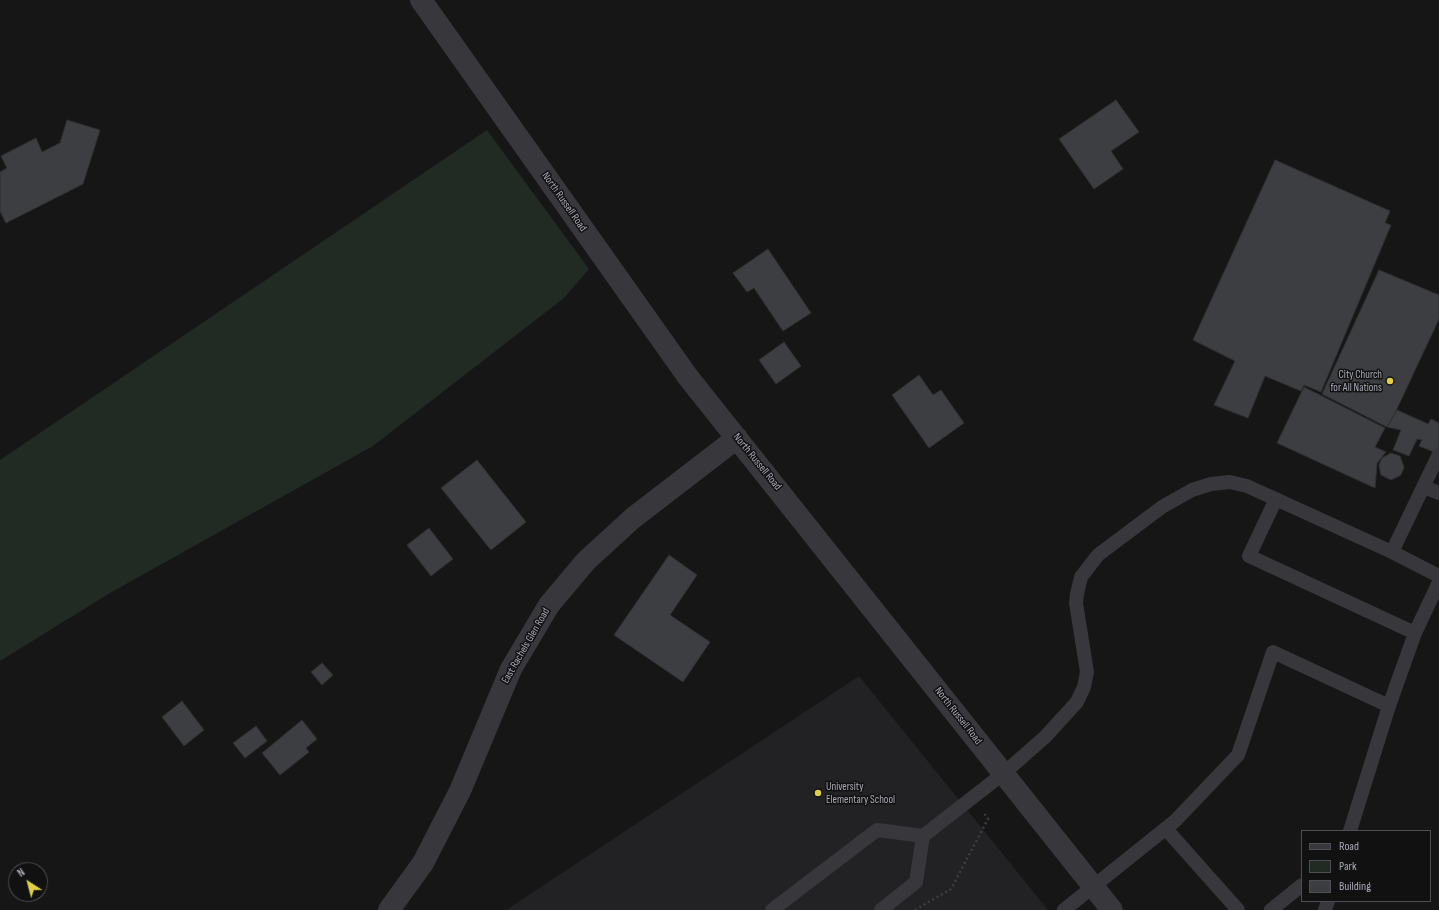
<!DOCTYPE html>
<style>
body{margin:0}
#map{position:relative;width:1439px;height:910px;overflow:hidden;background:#161617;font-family:"Sofia Sans Condensed",sans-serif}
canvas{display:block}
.legend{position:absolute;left:1301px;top:830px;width:130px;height:72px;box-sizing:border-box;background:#111112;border:1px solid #4e4e54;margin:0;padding:5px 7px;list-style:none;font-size:12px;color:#a9aab6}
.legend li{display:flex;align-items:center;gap:8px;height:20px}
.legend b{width:20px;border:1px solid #4e4e54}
.north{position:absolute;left:8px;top:862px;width:40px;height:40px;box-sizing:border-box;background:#111112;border:1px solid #4e4e54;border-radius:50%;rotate:324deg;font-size:11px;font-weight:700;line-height:16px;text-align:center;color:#a9aab6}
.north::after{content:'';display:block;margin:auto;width:14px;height:18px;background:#dfce46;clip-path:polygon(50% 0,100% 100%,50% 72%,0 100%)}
</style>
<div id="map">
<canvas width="1439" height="910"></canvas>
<ul class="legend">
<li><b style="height:5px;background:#37373c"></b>Road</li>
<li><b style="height:11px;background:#222a24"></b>Park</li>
<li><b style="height:11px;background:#3d3e41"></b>Building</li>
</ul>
<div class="north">N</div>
</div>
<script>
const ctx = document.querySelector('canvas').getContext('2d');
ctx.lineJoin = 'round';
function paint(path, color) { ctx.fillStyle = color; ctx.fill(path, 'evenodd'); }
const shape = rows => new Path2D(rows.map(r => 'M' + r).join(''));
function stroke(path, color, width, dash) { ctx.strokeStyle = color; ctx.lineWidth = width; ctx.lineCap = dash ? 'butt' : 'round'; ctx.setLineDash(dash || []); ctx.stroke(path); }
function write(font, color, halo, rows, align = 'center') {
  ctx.font = font + ' "Sofia Sans Condensed",sans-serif'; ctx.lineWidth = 3; ctx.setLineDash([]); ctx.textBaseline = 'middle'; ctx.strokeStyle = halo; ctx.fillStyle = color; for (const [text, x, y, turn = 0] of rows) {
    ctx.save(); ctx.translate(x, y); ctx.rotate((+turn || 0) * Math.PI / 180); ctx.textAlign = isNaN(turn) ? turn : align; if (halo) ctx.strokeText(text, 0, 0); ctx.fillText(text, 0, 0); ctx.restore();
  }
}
paint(shape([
 [859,676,1048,910,506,910]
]), '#222224');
paint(shape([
 [487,130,589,269,564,298,373,446,110,593,0,661,0,460]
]), '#222a24');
const building = shape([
 [1116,100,1139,132,1111,151,1123,169,1094,189,1059,139,1116,100],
 [67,120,100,130,83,184,6,223,0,211,0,172,7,168,1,156,36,138,42,152,60,143,67,120],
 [1275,160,1390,211,1385,223,1391,225,1321,392,1304,385,1301,391,1265,376,1248,418,1214,405,1235,361,1193,340,1275,160],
 [768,249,811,313,783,331,754,288,747,292,733,273,768,249],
 [1379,270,1439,295,1439,319,1395,413,1387,427,1322,394,1379,270],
 [784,342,801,366,776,384,759,360,784,342],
 [919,375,933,395,941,390,964,423,929,448,892,395,919,375],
 [1304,387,1385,428,1375,447,1386,452,1377,463,1375,488,1277,443,1304,387],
 [1397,410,1428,424,1431,419,1439,423,1439,454,1419,446,1422,440,1417,439,1409,456,1393,450,1401,430,1387,427,1397,410],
 [1391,453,1400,456,1404,467,1401,475,1391,480,1381,475,1379,465,1382,458,1391,453],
 [477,460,526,522,491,550,441,488,477,460],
 [429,528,453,559,431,576,407,545,429,528],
 [669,555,697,575,670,615,710,642,683,682,614,635,669,555],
 [322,663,333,675,322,685,311,672,322,663],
 [182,701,204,730,184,746,162,717,182,701],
 [302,720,317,739,306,748,309,752,280,775,262,753,302,720],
 [256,726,267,741,245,758,233,743,256,726]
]);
paint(building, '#3d3e41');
stroke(building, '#303033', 1);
stroke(shape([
 [915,910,951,889,988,819,983,812]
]), '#3d3d43', 2.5, [2, 3]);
stroke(shape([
 [1424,487,1439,493],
 [1276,499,1249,556,1415,633,1439,582],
 [1392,552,1439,454],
 [1166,829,1238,910],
 [1350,831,1389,706],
 [772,910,877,830,923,836],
 [881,910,916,882,923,836,1004,773,1045,737,1077,702,1084,687,1087,672,1076,603,1077,594,1081,577,1098,555,1162,507,1192,490,1211,484,1230,482,1247,486,1392,552,1439,576],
 [1064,910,1175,821,1238,755,1273,652,1389,706,1415,633],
 [1271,910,1302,885],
 [1325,910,1328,901]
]), '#37373c', 14);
stroke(shape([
 [421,0,688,377,1112,910],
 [389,910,423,863,460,791,511,669,549,605,586,561,633,518,737,438]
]), '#37373c', 22);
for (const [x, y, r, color] of [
 [1390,381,4,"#dfce46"],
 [818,793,4,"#dfce46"]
]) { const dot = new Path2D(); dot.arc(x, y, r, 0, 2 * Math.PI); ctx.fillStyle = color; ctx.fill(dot); stroke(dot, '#111112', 1.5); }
write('11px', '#a9aab6', '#111112', [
 ["North Russell Road",564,202,55],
 ["North Russell Road",757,462,51],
 ["East Rachels Glen Road",526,646,-60],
 ["North Russell Road",958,716,52]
]);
write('11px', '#a9aab6', '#111112', [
 ["City Church",1382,375],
 ["for All Nations",1382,388],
 ["University",826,787,"left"],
 ["Elementary School",826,800,"left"]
], 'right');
</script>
